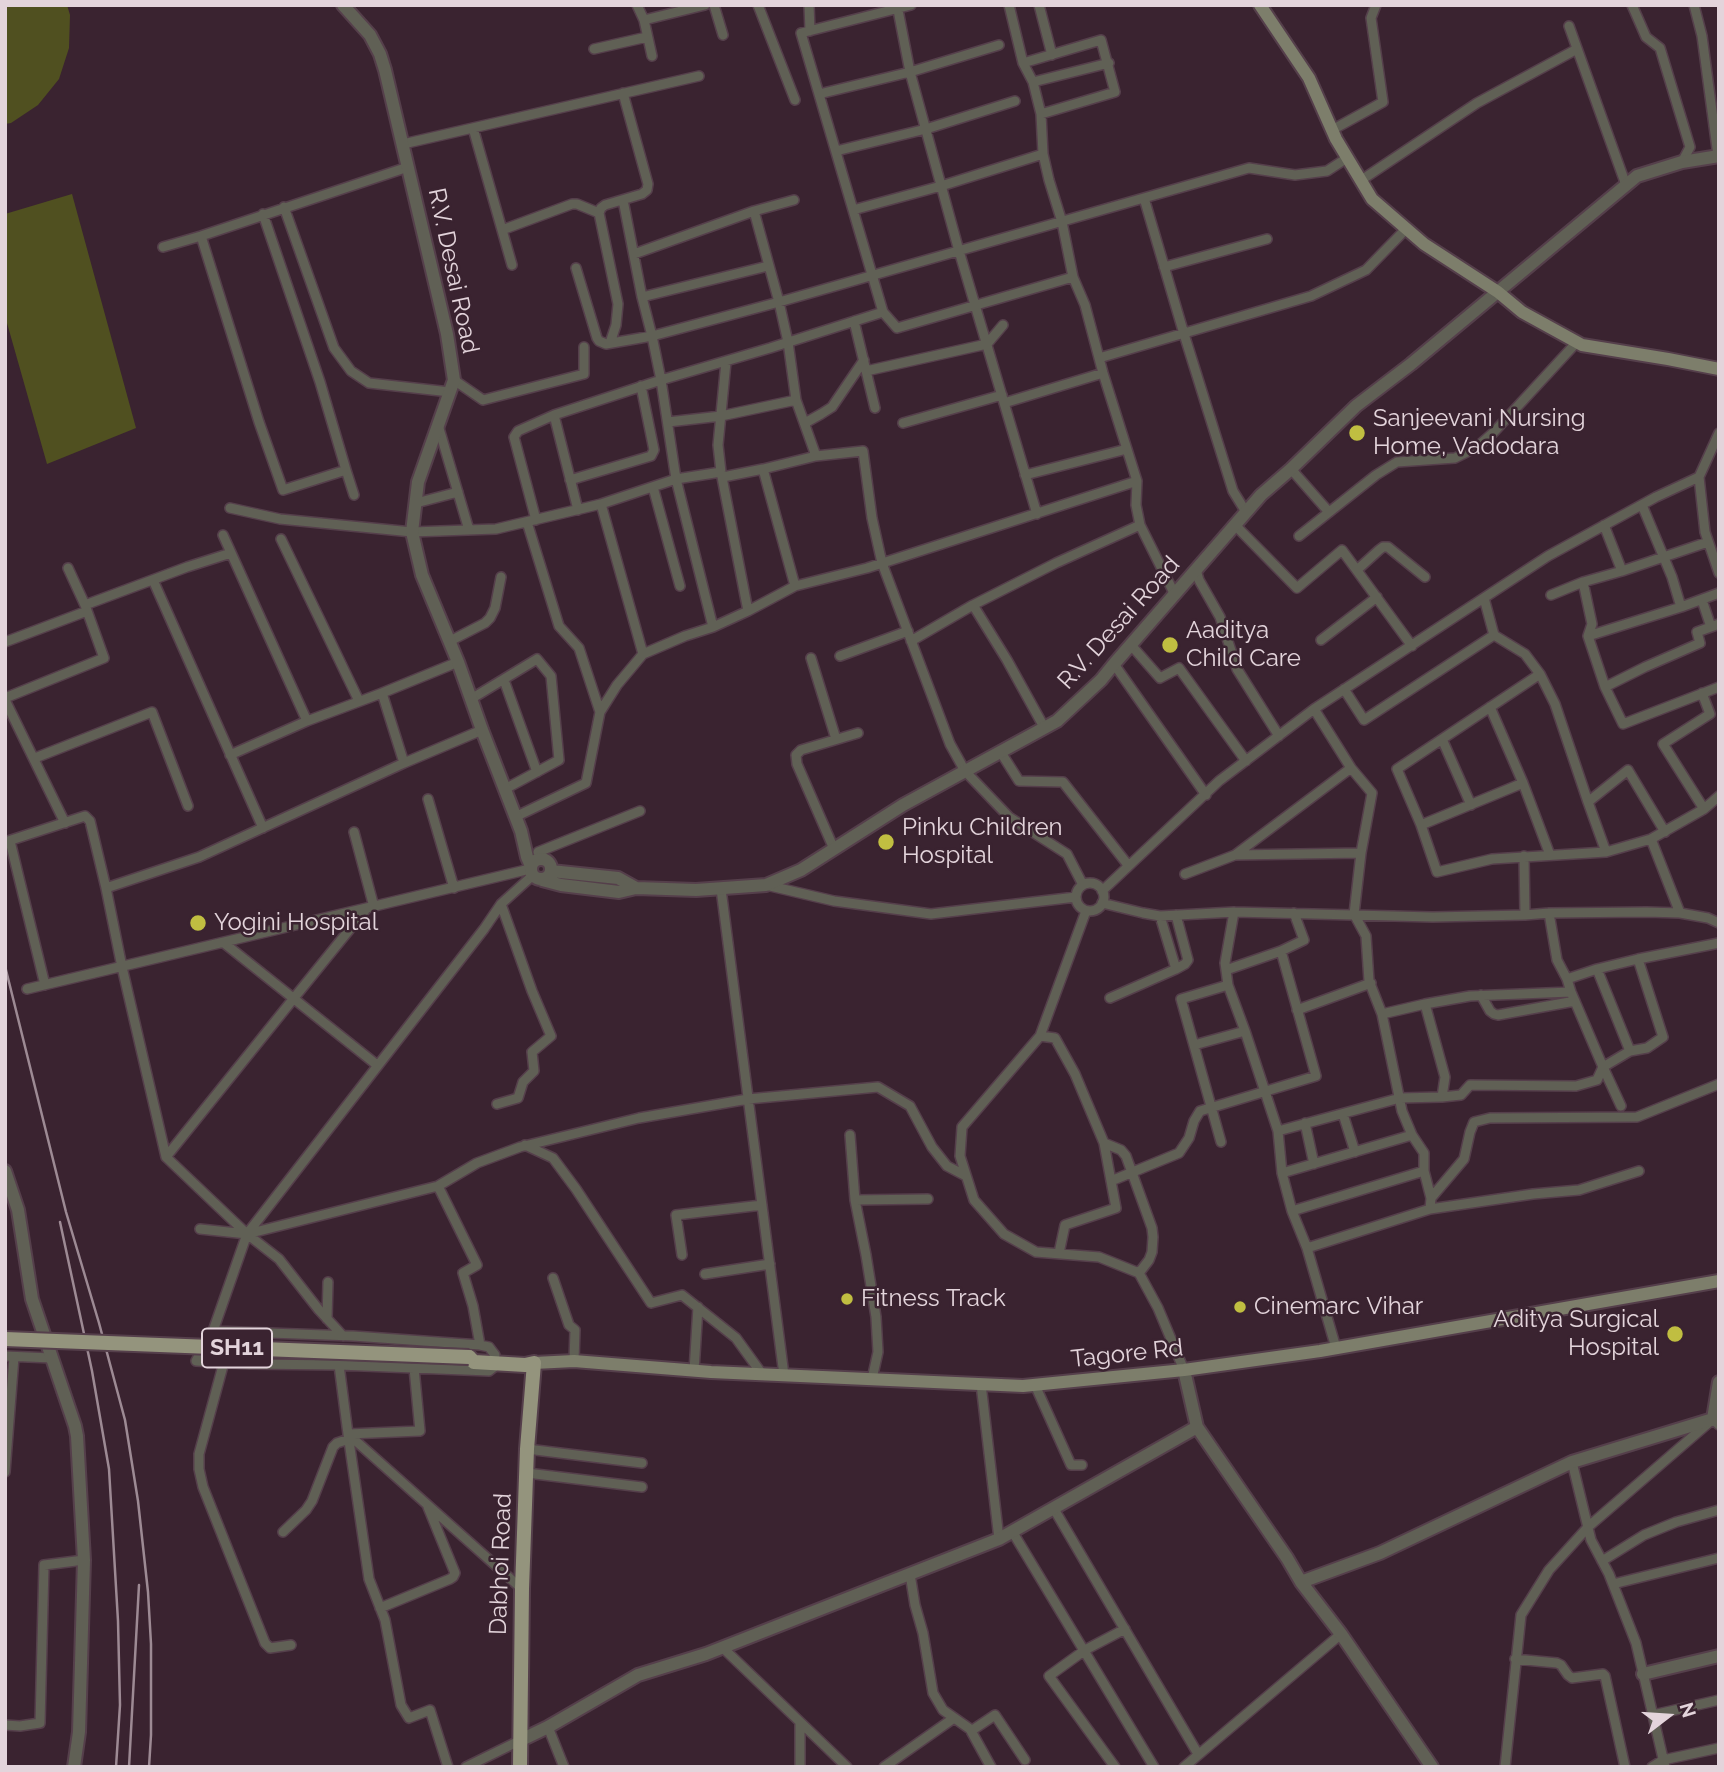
<!DOCTYPE html>
<style>
body{margin:0}
#map{position:relative;width:1724px;height:1772px;overflow:hidden;background:#3a2330;font-family:Raleway,sans-serif}
canvas{display:block}
.frame{position:absolute;inset:0;border:7px solid #e3d4db;pointer-events:none}
.north{position:absolute;left:1633px;top:1681px;width:70px;height:70px;-webkit-text-stroke:5px #3a2330;paint-order:stroke;rotate:73deg;font-size:19px;font-weight:700;line-height:28px;text-align:center;color:#e3d4db}
.north::after{content:'';display:block;margin:auto;width:24px;height:32px;background:#e3d4db;clip-path:polygon(50% 0,100% 100%,50% 72%,0 100%)}
</style>
<div id="map">
<canvas width="1724" height="1772"></canvas>
<div class="frame"></div>
<div class="north">N</div>
</div>
<script>
const ctx = document.querySelector('canvas').getContext('2d');
ctx.lineJoin = 'round';
function paint(path, color) { ctx.fillStyle = color; ctx.fill(path, 'evenodd'); }
const shape = rows => new Path2D(rows.map(r => 'M' + r).join(''));
function stroke(path, color, width, dash) { ctx.strokeStyle = color; ctx.lineWidth = width; ctx.lineCap = dash ? 'butt' : 'round'; ctx.setLineDash(dash || []); ctx.stroke(path); }
function write(font, color, halo, rows, align = 'center') {
  ctx.font = font + ' Raleway,sans-serif'; ctx.lineWidth = 5; ctx.setLineDash([]); ctx.textBaseline = 'middle'; ctx.strokeStyle = halo; ctx.fillStyle = color; for (const [text, x, y, turn = 0] of rows) {
    ctx.save(); ctx.translate(x, y); ctx.rotate((+turn || 0) * Math.PI / 180); ctx.textAlign = isNaN(turn) ? turn : align; if (halo) ctx.strokeText(text, 0, 0); ctx.fillText(text, 0, 0); ctx.restore();
  }
}
paint(shape([
 [5,5,67,5,70,15,69,48,59,79,38,105,11,123,5,124],
 [72,194,136,428,47,464,5,316,5,214]
]), '#505020');
const minor = shape([
 [637,5,644,20,652,56],
 [714,5,723,35],
 [758,5,795,100],
 [809,5,810,31],
 [1009,5,1023,63,1033,82,1041,114,1043,154,1049,180,1062,222,1073,277,1085,305,1103,373,1137,481,1136,505,1140,525,1175,595],
 [1039,5,1052,55],
 [1632,5,1646,37,1660,48,1690,147,1682,162],
 [1694,5,1702,36,1718,156],
 [898,10,910,72,959,251,1037,514],
 [644,20,705,5],
 [1569,26,1626,185],
 [594,49,647,37],
 [1023,63,1101,40,1115,92,1041,114],
 [1033,82,1109,63],
 [819,94,910,72,999,45],
 [473,128,512,265],
 [1332,130,1383,102,1371,18,1376,5],
 [403,144,699,76],
 [836,151,926,129,1015,101],
 [1360,181,1477,103,1577,49],
 [1144,198,1184,334,1233,491,1246,512],
 [623,200,642,297,652,336,661,380,676,479,713,627],
 [284,207,334,348,351,371,369,383,450,392],
 [853,210,941,186,1043,154],
 [754,211,794,200],
 [263,214,320,382,346,470],
 [502,230,572,204,577,204,599,213],
 [201,236,259,422,283,490,346,470,354,495],
 [163,247,201,236,408,167],
 [634,254,754,211,779,302,788,342,796,400,816,456],
 [1164,267,1267,239],
 [576,268,597,338,599,341,606,344,652,336,779,302,1249,168,1295,175,1327,171,1347,158],
 [642,297,768,266],
 [883,312,897,328,1073,277],
 [854,321,875,408],
 [610,343,616,325,618,304,599,213,601,208,605,205,642,194,647,190,648,184,623,93],
 [1099,358,1311,296,1366,270,1406,229],
 [726,362,718,445,721,472,748,611],
 [866,371,987,344,1003,325],
 [454,380,483,400,584,374,584,347],
 [1004,403,1103,373],
 [554,415,578,510],
 [668,422,721,416,796,400],
 [805,423,821,414,832,407,864,360],
 [903,423,1002,395],
 [438,425,469,530],
 [1719,433,1699,477,1705,532,1719,573],
 [763,469,795,586],
 [1291,469,1328,511],
 [1025,475,1127,449],
 [723,477,763,469,816,456,863,451,872,518,882,563,950,744,965,771,1009,817,1067,854,1083,885],
 [570,480,651,456,654,450,641,386],
 [653,487,680,586],
 [416,503,458,492],
 [601,504,643,654],
 [1642,505,1672,577,1681,607],
 [230,508,280,519,412,532,496,529,601,504,676,479,721,472],
 [536,520,514,437,518,431,554,415,661,380,770,348,883,312,801,33,911,5],
 [527,522,559,626,579,648,600,712],
 [1235,525,1297,588,1342,550,1412,646],
 [1604,525,1622,571],
 [223,535,307,721],
 [1299,536,1376,475,1397,462,1455,458,1477,447,1493,433,1577,342],
 [281,539,359,701],
 [1196,570,1199,580,1220,617,1237,669,1279,736],
 [1357,570,1379,550,1383,547,1388,547,1425,577],
 [153,580,263,828],
 [1583,582,1592,624,1588,636,1605,687,1623,724,1719,687],
 [1551,595,1583,582,1622,571,1708,542],
 [1702,600,1711,627],
 [85,605,187,567,231,553],
 [973,605,1007,660,1044,727],
 [1494,635,1525,654,1540,674],
 [1588,636,1681,607,1719,593],
 [1321,640,1377,597],
 [450,641,485,623,490,618,495,608,501,577],
 [911,641,973,605,1056,563,1140,525],
 [5,642,87,611],
 [1131,645,1160,678,1179,668,1246,761],
 [840,656,908,631],
 [811,658,836,739],
 [1114,664,1206,795],
 [504,680,537,772],
 [1605,687,1645,667,1700,643,1697,632,1719,624],
 [1344,689,1364,720,1494,635,1484,598],
 [1702,693,1710,714,1663,744,1704,809],
 [5,698,104,658,85,605,68,568],
 [471,699,537,659,551,676,559,760,505,789],
 [5,700,65,823],
 [1490,707,1523,783,1550,855],
 [1314,709,1351,768,1372,793,1361,853,1354,914,1366,936,1369,981,1382,1014,1402,1111,1412,1135,1424,1153,1424,1171,1431,1198,1430,1209],
 [1442,739,1471,805],
 [1000,751,1019,781,1063,782,1128,865],
 [230,755,307,721,382,693,458,662],
 [35,758,152,712,188,806],
 [404,763,482,730],
 [428,799,454,888],
 [1588,802,1555,704,1540,674,1397,769,1421,825,1437,872,1492,859,1606,852,1651,839],
 [515,817,586,783,600,712,617,685,643,654,685,636,713,627,748,611,795,586,867,568,1137,481],
 [1421,825,1523,783],
 [354,832,374,907],
 [10,841,45,985],
 [5,842,85,816,90,821,106,888,122,967,166,1157,247,1234,279,1259,319,1310,343,1336],
 [834,849,797,764,796,755,801,750,858,733],
 [538,852,640,811],
 [1606,852,1588,802,1628,770,1665,832],
 [1235,855,1351,768],
 [1524,856,1525,915],
 [1185,874,1235,855,1361,853],
 '1076 897a14 14 0 1 1 28 0a14 14 0 1 1-28 0Z',
 [766,885,834,901,931,914,1076,897],
 [106,888,199,857,404,763,382,693],
 [721,889,784,1375],
 [1102,891,1219,781,1314,709,1548,556,1656,497,1699,477],
 [1102,903,1143,913,1160,916,1234,912,1433,917,1525,915,1549,913,1647,912,1680,913,1708,918,1719,923],
 [1086,911,1040,1036,962,1127,960,1156,974,1200,1004,1234,1036,1252,1099,1257,1139,1273,1158,1308,1184,1370],
 [1234,912,1225,963,1228,985,1245,1031,1278,1131,1282,1173,1292,1211,1307,1248,1336,1348],
 [1549,913,1557,960,1567,979,1571,992,1603,1067,1597,1080,1576,1086,1470,1085,1461,1095,1442,1097,1445,1077,1425,1004,1470,996,1571,992],
 [1680,913,1651,839,1704,809,1719,796],
 [224,943,377,1065],
 [1176,969,1185,964,1188,960,1176,915],
 [1597,969,1630,1051],
 [1226,970,1281,951],
 [1567,979,1597,969,1638,959,1719,943],
 [27,989,530,869],
 [1481,995,1490,1011,1494,1014,1498,1015,1575,1001],
 [1110,998,1176,969,1160,916],
 [1297,1010,1371,983],
 [1382,1014,1425,1004],
 [1040,1036,1055,1038,1075,1074,1104,1143,1116,1208,1065,1225,1059,1253],
 [1194,1045,1245,1031],
 [497,1104,518,1098,523,1082,534,1071,532,1052,551,1036,532,991,501,904],
 [1621,1106,1603,1067,1630,1051,1647,1048,1663,1037,1638,959],
 [1343,1114,1355,1152],
 [1305,1123,1314,1164],
 [1278,1131,1400,1098,1442,1097],
 [850,1135,855,1200],
 [1221,1142,1181,999,1228,985],
 [1104,1143,1121,1150,1126,1156,1152,1228,1153,1237,1152,1252,1149,1260,1139,1273],
 [525,1145,553,1158,576,1189,651,1303,682,1295,736,1338,762,1374,765,1374],
 [166,1157,294,998,367,908],
 [1282,1173,1412,1135],
 [1111,1181,1179,1153,1189,1138,1194,1121,1200,1111,1316,1076,1281,951,1304,940,1294,913],
 [438,1186,477,1265,463,1273,473,1306,480,1345],
 [1431,1198,1464,1159,1470,1132,1474,1122,1490,1118,1637,1117,1719,1084],
 [1292,1211,1424,1171],
 [200,1229,247,1234,438,1186,477,1163,520,1147,639,1118,748,1099,878,1087,910,1106,932,1147,947,1166,966,1176],
 [1307,1248,1430,1209,1533,1194,1579,1190,1639,1171],
 [682,1255,676,1215,762,1205],
 [705,1274,770,1264],
 [553,1278,569,1325,575,1330,574,1361],
 [327,1319,328,1282],
 [213,1331,353,1336,480,1345,489,1347,495,1355],
 [5,1356,52,1358],
 [224,1362,199,1454,199,1469,203,1487,265,1643,270,1648,291,1645],
 [498,1364,489,1371,339,1365,250,1364,196,1361,213,1331,247,1234,484,929,501,904,532,876],
 [339,1365,348,1434,522,1589],
 [414,1368,420,1431,348,1434,369,1579,385,1620,401,1705,409,1718,430,1710,448,1767],
 [694,1371,698,1307],
 [872,1379,878,1352,876,1317,866,1255,855,1200,928,1199],
 [981,1384,999,1539],
 [1035,1385,1071,1465,1082,1465],
 [527,1449,642,1463],
 [1572,1462,1591,1540,1609,1574,1636,1643,1665,1767],
 [5,1472,14,1357],
 [527,1473,642,1487],
 [1054,1509,1198,1754],
 [1012,1531,1154,1767],
 [283,1532,306,1510,312,1501,333,1447,337,1443,349,1439],
 [1602,1561,1644,1535,1676,1522,1719,1510],
 [910,1574,915,1605,923,1633,933,1693,943,1710,970,1729,991,1767],
 [1613,1584,1719,1558],
 [380,1608,450,1579,453,1577,455,1573,428,1507],
 [722,1647,847,1767],
 [1515,1659,1557,1663,1561,1665,1568,1675,1572,1678,1603,1674,1605,1676,1625,1767],
 [1653,1715,1719,1700],
 [800,1722,800,1767],
 [5,1725,20,1726,40,1723,44,1565,84,1560],
 [548,1727,564,1767],
 [971,1731,995,1715,1025,1760],
 [466,1767,521,1740],
 [884,1767,954,1718],
 [1115,1767,1049,1676,1085,1650,1125,1629],
 [1184,1767,1341,1634],
 [1505,1767,1521,1615,1549,1570,1588,1527,1713,1419,1719,1425],
 [1652,1767,1663,1760,1719,1748]
]);
const tertiary = shape([
 [343,5,370,35,380,54,385,70,447,334,454,380,418,482,412,532,422,575,458,662,482,730,521,831,527,857,531,866],
 '531 869a10 10 0 1 1 20 0a10 10 0 1 1-20 0Z',
 [551,871,618,878,636,888],
 [542,880,561,885,619,892,636,888,696,890,766,885,801,870,903,805,1057,721,1101,680,1114,664,1261,495,1291,469,1356,406,1411,364,1637,176,1682,162,1719,156],
 [5,1171,18,1210,32,1299,75,1426,77,1436,84,1560,79,1732,74,1767],
 [1184,1370,1197,1427,1287,1558,1301,1582,1341,1634,1432,1767],
 [1301,1582,1380,1553,1572,1462,1713,1419,1719,1382],
 [1643,1674,1719,1656],
 [521,1740,548,1727,638,1675,706,1654,999,1539,1197,1427]
]);
const secondary = shape([
 [1260,5,1309,78,1336,139,1372,199,1424,244,1498,292,1522,312,1582,345,1668,359,1719,369],
 [534,1363,574,1361,711,1372,1023,1386,1184,1370,1320,1351,1719,1281]
]);
const primary = shape([
 [469,1357,474,1362,525,1365,534,1363],
 [520,1767,522,1589,527,1449,534,1363]
]);
stroke(minor, '#553f4b', 12);
stroke(tertiary, '#553f4b', 16);
stroke(secondary, '#553f4b', 16);
stroke(primary, '#553f4b', 18);
stroke(minor, '#606055', 9);
stroke(tertiary, '#606055', 12);
stroke(secondary, '#7d7e6b', 12);
stroke(primary, '#94947d', 14);
stroke(shape([
 [5,966,66,1212,99,1323,125,1420,138,1501,148,1592,151,1644,151,1735,149,1767],
 [60,1222,92,1371,109,1469,118,1621,120,1705,116,1767],
 [129,1767,139,1585]
]), '#9d8a94', 2.5);
const primaryBridge = shape([
 [5,1339,469,1357]
]);
stroke(primaryBridge, '#553f4b', 18, []);
stroke(primaryBridge, '#94947d', 14);
for (const [x, y, r, color] of [
 [1357,433,9,"#c0be41"],
 [1170,645,9,"#c0be41"],
 [886,842,9,"#c0be41"],
 [198,923,9,"#c0be41"],
 [847,1299,7,"#c0be41"],
 [1240,1307,7,"#c0be41"],
 [1675,1334,9,"#c0be41"]
]) { const dot = new Path2D(); dot.arc(x, y, r, 0, 2 * Math.PI); ctx.fillStyle = color; ctx.fill(dot); stroke(dot, '#3a2330', 2.5); }
for (const [x, y, w] of [
 [237,1348,70]
]) { const box = new Path2D(); box.roundRect(x - w / 2, y - 19.5, w, 39, 5); ctx.fillStyle = '#3a2330'; ctx.fill(box); stroke(box, '#e3d4db', 2); }
write('bold 23px', '#e3d4db', null, [
 ["SH11",237,1348]
]);
write('24px', '#e3d4db', '#3a2330', [
 ["R.V. Desai Road",453,271,78],
 ["R.V. Desai Road",1119,623,-48],
 ["Tagore Rd",1127,1354,-6],
 ["Dabhoi Road",501,1564,-88]
]);
write('24px', '#e3d4db', '#3a2330', [
 ["Sanjeevani Nursing",1373,419],
 ["Home, Vadodara",1373,447],
 ["Aaditya",1186,631],
 ["Child Care",1186,659],
 ["Pinku Children",902,828],
 ["Hospital",902,856],
 ["Yogini Hospital",214,923],
 ["Fitness Track",861,1299],
 ["Cinemarc Vihar",1254,1307],
 ["Aditya Surgical",1659,1320,"right"],
 ["Hospital",1659,1348,"right"]
], 'left');
</script>
